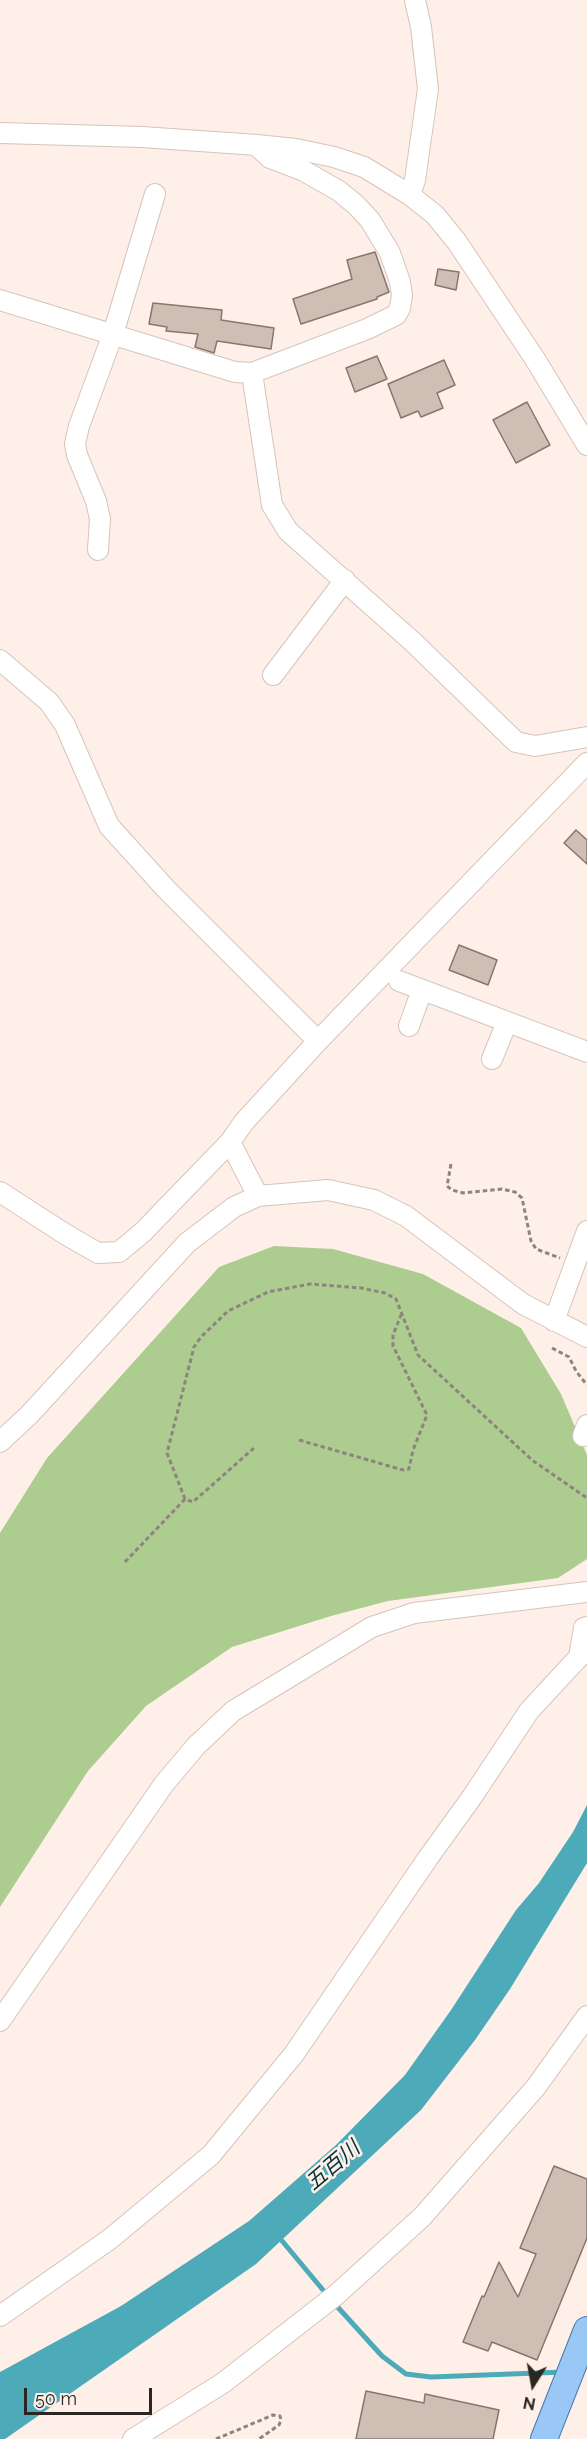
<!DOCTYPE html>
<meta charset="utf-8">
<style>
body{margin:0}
#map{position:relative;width:587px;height:2439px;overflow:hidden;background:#fef0e8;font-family:Raleway,sans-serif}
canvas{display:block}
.north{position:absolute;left:503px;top:2355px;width:60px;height:60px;-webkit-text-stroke:4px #fef0e8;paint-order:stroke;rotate:191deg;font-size:16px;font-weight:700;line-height:24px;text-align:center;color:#2c2622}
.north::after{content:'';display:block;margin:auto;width:21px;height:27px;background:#2c2622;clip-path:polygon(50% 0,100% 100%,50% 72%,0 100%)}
.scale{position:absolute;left:24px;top:2388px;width:128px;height:27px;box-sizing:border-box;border:3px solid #2c2622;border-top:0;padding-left:8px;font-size:18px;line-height:21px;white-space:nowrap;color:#2c2622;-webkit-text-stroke:4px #fef0e8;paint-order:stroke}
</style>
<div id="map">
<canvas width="587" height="2439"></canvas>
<div class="north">N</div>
<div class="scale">50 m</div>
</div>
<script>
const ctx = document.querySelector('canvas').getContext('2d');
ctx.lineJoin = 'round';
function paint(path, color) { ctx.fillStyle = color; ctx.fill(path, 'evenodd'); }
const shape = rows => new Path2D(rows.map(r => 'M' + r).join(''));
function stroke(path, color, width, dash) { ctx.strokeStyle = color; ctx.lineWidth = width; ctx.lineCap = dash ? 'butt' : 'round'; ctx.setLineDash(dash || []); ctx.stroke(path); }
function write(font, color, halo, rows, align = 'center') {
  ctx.font = font + ' Raleway,"Noto Sans JP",sans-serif'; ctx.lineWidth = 5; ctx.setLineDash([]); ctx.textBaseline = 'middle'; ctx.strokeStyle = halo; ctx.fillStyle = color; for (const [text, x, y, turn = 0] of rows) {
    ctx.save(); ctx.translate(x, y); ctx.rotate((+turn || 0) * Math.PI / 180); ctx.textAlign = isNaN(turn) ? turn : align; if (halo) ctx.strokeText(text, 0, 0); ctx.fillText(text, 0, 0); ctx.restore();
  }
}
paint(shape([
 [274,1246,333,1249,423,1274,521,1328,561,1394,587,1455,587,1559,558,1578,388,1601,331,1616,232,1647,146,1706,88,1771,0,1907,0,1533,47,1458,219,1267]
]), '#adcc90');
paint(shape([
 [587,1805,587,1863,510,1989,475,2040,421,2110,256,2264,5,2439,0,2439,0,2372,121,2306,249,2221,336,2145,405,2075,451,2010,516,1910,539,1883,573,1832]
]), '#4daab8');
stroke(shape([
 [278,2236,328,2296],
 [334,2303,382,2356,406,2374,431,2377,564,2372]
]), '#4daab8', 5);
const building = shape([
 [375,252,389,292,377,297,377,299,301,324,293,299,352,279,347,260,375,252],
 [438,269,459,272,456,290,435,285,438,269],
 [153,303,222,310,221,320,274,328,271,349,217,341,214,353,195,347,198,334,166,331,167,327,149,324,153,303],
 [377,356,387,379,355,392,346,368,377,356],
 [444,360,455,385,437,393,443,408,421,417,418,411,401,418,388,384,444,360],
 [527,402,550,445,516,463,493,420,527,402],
 [576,830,587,840,587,864,564,843,576,830],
 [459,945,497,960,488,985,449,970,459,945],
 [554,2166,587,2179,587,2238,537,2360,492,2342,488,2351,463,2342,482,2296,484,2297,499,2262,518,2297,536,2254,520,2248,554,2166],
 [366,2391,424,2403,425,2394,499,2410,493,2439,356,2439,366,2391]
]);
paint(building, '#cfbeb4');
stroke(building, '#86776e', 1.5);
const minor = shape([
 [0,133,142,137,257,145,296,149,334,157,364,167,410,195,435,215,457,242,535,359,587,445],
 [410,195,415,180,428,89,421,27,415,0],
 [0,300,235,372,252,373,367,329,396,315,400,308,402,295,400,282,390,253,370,220,356,205,339,191,304,171,270,158,258,147],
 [252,373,272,505,288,531,413,642,516,742,535,746,587,737],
 [98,550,100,519,96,501,77,455,75,444,79,426,113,334,155,194],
 [0,660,49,702,65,725,109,826,166,889,318,1041],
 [273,675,345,580],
 [399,981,587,1052],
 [409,1026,422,990],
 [492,1059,507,1022],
 [230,1142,258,1196],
 [0,1192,65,1234,98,1253,119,1252,143,1232,230,1142,244,1122,318,1041,587,763],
 [554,1321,587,1231],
 [583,1436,587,1425],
 [0,1442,29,1415,187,1243,234,1207,258,1196,328,1190,374,1200,406,1216,523,1304,587,1337],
 [0,2021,164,1784,196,1746,233,1711,372,1627,414,1613,587,1592],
 [0,2316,110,2239,211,2155,294,2054,428,1858,472,1797,529,1711,579,1657,584,1628,587,1627],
 [133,2439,223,2383,336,2295,422,2217,536,2087,587,2016]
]);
const major = shape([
 [544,2439,587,2330]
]);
stroke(minor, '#d5c4ba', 22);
stroke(major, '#4777a8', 28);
stroke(shape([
 [451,1164,447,1186,452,1190,463,1193,502,1189,515,1192,522,1198,531,1241,536,1249,560,1258],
 [552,1348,569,1357,576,1371,587,1385],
 [299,1440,403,1470,409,1469,413,1450,427,1415,393,1346,393,1335,401,1315],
 [185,1499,167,1453,194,1347,201,1337,228,1311,268,1292,310,1284,361,1288,385,1293,396,1299,418,1355,532,1460,587,1498],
 [125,1562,185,1499,193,1502,254,1448],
 [216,2439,273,2415,280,2416,281,2420,279,2425,259,2439]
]), '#8e847e', 3, [4.5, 3]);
stroke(minor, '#fff', 20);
stroke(major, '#99c7f6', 26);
write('italic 21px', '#033138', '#fef0e8', [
 ["五百川",333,2166,-40]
]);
</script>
